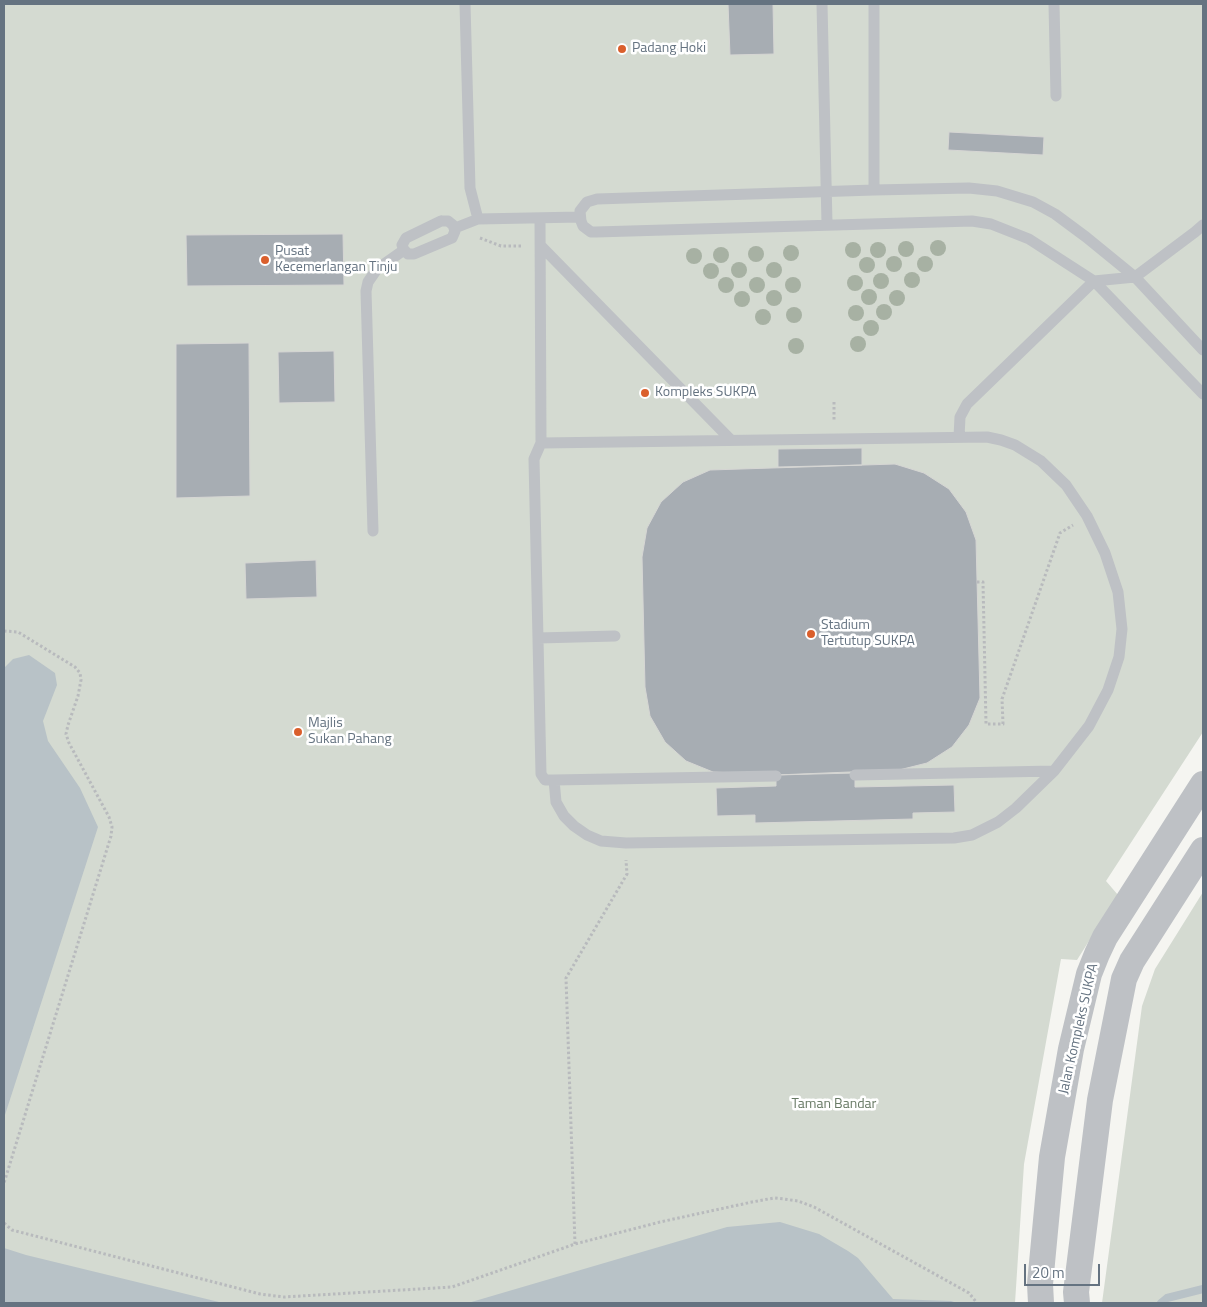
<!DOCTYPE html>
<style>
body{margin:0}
#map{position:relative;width:1207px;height:1307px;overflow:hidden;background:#f5f5f1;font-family:"Titillium Web",sans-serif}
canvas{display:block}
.frame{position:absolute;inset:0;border:5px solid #657381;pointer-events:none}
.scale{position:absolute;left:1024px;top:1264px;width:76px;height:22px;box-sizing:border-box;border:2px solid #657381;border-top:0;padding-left:6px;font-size:15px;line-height:18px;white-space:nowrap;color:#657381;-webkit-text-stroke:4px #fff;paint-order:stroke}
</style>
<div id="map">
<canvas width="1207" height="1307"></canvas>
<div class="frame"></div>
<div class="scale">20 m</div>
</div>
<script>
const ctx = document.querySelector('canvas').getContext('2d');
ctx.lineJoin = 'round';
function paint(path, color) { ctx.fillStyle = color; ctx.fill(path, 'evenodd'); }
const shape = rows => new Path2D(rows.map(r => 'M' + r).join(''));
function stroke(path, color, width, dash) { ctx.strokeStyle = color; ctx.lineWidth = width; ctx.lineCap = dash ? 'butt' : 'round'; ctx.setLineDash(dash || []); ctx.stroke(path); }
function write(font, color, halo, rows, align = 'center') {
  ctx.font = font + ' "Titillium Web",sans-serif'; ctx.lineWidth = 5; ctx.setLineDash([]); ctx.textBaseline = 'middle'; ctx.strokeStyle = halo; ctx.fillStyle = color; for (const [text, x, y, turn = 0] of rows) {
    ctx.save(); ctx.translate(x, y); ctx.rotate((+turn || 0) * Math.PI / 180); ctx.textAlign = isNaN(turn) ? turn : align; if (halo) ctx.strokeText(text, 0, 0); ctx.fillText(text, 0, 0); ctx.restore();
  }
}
paint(shape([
 [4,4,1203,4,1203,732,1106,881,1118,895,1077,960,1061,959,1024,1164,1015,1303,4,1303],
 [1203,892,1203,1303,1102,1303,1142,1006,1155,969]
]), '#d4dad1');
paint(shape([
 [29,655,55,673,57,685,43,721,48,741,80,788,98,827,4,1118,4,668,13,659],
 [780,1222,819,1234,848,1251,858,1258,893,1299,951,1301,957,1303,468,1303,727,1227],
 [4,1248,26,1255,223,1303,4,1303]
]), '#b8c2c7');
stroke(shape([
 [1161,1303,1167,1298,1203,1289]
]), '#b8c2c7', 8);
const building = shape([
 [728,4,773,4,774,54,730,55,728,4],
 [949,132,1044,137,1043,155,948,150,949,132],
 [343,234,344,285,187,286,186,235,343,234],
 [249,343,250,496,176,498,176,344,249,343],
 [334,351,335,402,279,403,278,352,334,351],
 [862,448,862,465,778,467,778,449,862,448],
 [895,464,924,473,949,489,966,512,976,540,980,698,969,725,952,747,927,763,899,770,776,775,713,772,686,761,665,742,650,716,645,687,642,557,647,528,661,502,683,482,710,470,895,464],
 [316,560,317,597,246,599,245,563,316,560],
 [855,773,855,787,954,785,955,812,913,813,913,819,755,823,755,815,717,816,716,788,776,786,776,775,855,773]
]);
paint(building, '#a7adb3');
stroke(building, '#d6d6d4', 1);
stroke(shape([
 [480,238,501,246,523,246],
 [834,402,834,422],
 [977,582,983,582,986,724,1003,724,1002,699,1060,533,1073,525],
 [4,631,18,632,75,667,80,673,81,680,78,696,68,725,66,734,69,743,109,817,112,827,111,836,4,1183],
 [4,1223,12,1230,260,1294,284,1297,452,1287,575,1244,660,1222,752,1202,774,1198,784,1199,798,1201,814,1207,969,1293,977,1303],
 [575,1244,566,978,627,874,626,860]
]), '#b8babd', 3, [2.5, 2.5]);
stroke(shape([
 [465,4,470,188,478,219],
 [822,4,827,224],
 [874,4,874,190],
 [1054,4,1056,96],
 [540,219,541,443,534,459,541,774,545,780,554,780,556,802,564,816,574,826,587,835,601,841,626,843,954,838,972,835,998,822,1016,808,1054,771,1089,726,1108,690,1119,657,1122,629,1118,592,1105,553,1087,516,1066,485,1041,461,1015,445,1001,440,987,437,541,443],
 [441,221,448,221,453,225,455,231,452,238,414,254,408,254,404,250,402,245,406,238,441,221],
 [455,228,478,219,580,217],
 [541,246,731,440],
 [1203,350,1135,277,1086,237,1055,214,1033,202,997,191,969,188,874,190,597,199,587,202,580,211,581,221,583,226,591,232,596,232,972,221,991,224,1029,239,1094,281,1203,394],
 [959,437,960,417,967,404,1094,281,1135,277,1195,232,1203,225],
 [373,531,366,291,368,282,377,269,404,250],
 [538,638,615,636],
 [855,775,1054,771],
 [554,780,776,776]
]), '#bec1c5', 11);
stroke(shape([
 [1041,1303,1040,1284,1052,1157,1071,1049,1089,974,1097,954,1105,937,1203,784],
 [1077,1303,1076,1292,1100,1100,1124,979,1132,961,1203,850]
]), '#bec1c5', 26);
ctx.fillStyle = '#a7b1a3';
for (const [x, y] of [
 [938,248],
 [906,249],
 [853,250],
 [878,250],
 [791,253],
 [756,254],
 [721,255],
 [694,256],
 [894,264],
 [925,264],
 [867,265],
 [739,270],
 [774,270],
 [711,271],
 [912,280],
 [881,281],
 [855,283],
 [726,285],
 [757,285],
 [793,285],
 [869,297],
 [774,298],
 [897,298],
 [742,299],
 [884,312],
 [856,313],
 [794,315],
 [763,317],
 [871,328],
 [858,344],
 [796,346]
]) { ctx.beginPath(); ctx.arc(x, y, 8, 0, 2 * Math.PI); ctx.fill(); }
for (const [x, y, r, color] of [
 [622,49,5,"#da5f2c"],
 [265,260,5,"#da5f2c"],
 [645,393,5,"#da5f2c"],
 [811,634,5,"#da5f2c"],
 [298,732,5,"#da5f2c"]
]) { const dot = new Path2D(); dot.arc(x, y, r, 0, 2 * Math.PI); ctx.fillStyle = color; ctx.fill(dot); stroke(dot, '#fff', 2); }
write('14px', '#657381', '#fff', [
 ["Padang Hoki",632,49],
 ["Pusat",275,252],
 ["Kecemerlangan Tinju",275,268],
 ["Kompleks SUKPA",655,393],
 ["Stadium",821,626],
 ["Tertutup SUKPA",821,642],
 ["Majlis",308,724],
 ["Sukan Pahang",308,740]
], 'left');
write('14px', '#657381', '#fff', [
 ["Jalan Kompleks SUKPA",1079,1029,-77]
]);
write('14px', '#677964', '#fff', [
 ["Taman Bandar",834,1105]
]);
</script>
